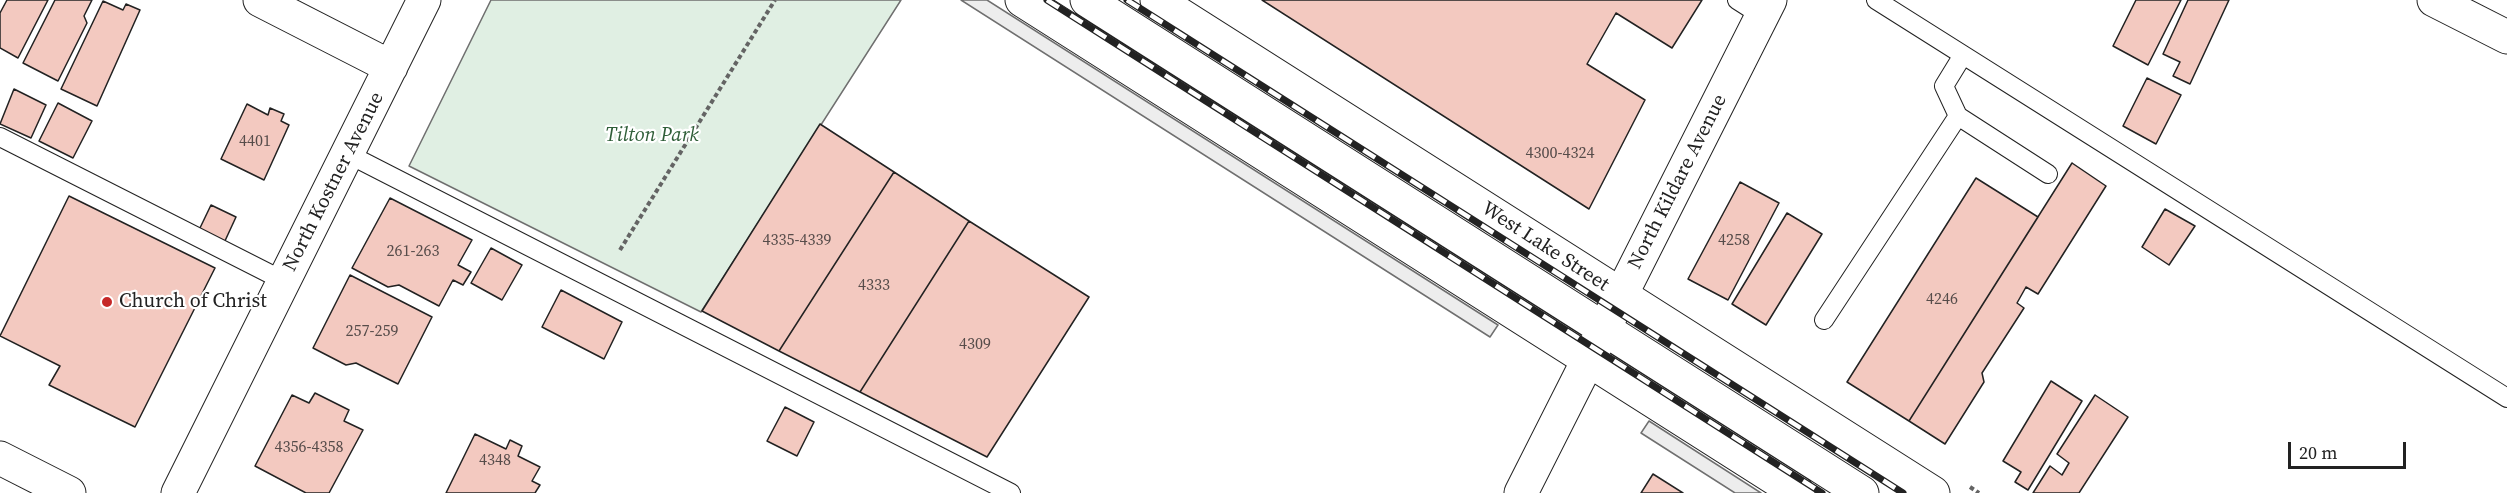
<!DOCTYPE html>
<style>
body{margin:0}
#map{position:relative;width:2507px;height:493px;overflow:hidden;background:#fff;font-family:"Source Serif 4",serif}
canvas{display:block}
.scale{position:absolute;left:2288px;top:442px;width:118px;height:27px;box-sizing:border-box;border:3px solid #222;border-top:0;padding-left:8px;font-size:18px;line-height:21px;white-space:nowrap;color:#222;-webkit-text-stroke:4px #fff;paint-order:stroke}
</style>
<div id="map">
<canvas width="2507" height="493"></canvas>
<div class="scale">20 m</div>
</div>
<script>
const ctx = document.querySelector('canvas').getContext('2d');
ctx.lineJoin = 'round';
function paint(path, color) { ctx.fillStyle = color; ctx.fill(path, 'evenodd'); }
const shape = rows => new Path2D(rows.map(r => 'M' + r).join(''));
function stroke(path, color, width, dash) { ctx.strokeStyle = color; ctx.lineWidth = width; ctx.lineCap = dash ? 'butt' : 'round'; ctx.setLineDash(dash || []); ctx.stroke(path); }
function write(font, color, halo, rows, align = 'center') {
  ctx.font = font + ' "Source Serif 4",serif'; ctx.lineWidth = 4.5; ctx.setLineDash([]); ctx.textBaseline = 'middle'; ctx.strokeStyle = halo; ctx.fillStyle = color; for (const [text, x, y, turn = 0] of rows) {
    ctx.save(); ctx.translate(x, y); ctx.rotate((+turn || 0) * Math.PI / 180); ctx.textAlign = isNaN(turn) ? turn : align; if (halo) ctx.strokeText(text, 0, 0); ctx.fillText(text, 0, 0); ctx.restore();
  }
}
const green = shape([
 [491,0,901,0,701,312,409,166,491,0]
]);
paint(green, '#e0efe3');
stroke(green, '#6f6f6f', 1.5);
const parking = shape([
 [961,0,987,0,1498,325,1490,337,961,0],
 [1649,421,1761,493,1735,493,1641,433,1649,421]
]);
paint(parking, '#ededed');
stroke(parking, '#6f6f6f', 1.5);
const building = shape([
 [7,0,48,0,18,58,0,48,0,13,7,0],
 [55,0,92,0,84,16,87,23,58,81,23,63,55,0],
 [1262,0,1702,0,1672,48,1616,13,1587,64,1645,100,1589,209,1262,0],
 [2136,0,2181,0,2148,65,2113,46,2136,0],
 [2188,0,2229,0,2190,84,2173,76,2180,62,2163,54,2188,0],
 [103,1,123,10,126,4,140,10,97,106,61,89,103,1],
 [2147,78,2181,95,2156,144,2123,126,2147,78],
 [14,89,46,105,31,138,0,124,14,89],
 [58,103,92,121,73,158,39,141,58,103],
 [247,104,268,115,270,108,284,114,281,121,289,125,264,180,221,159,247,104],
 [820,124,894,172,779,351,702,311,820,124],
 [2072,163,2106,186,2038,294,2026,287,2017,303,2024,308,1982,373,1984,382,1945,444,1909,421,2072,163],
 [894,172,969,221,860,392,779,351,894,172],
 [1976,178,2038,217,1909,421,1847,382,1976,178],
 [1740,182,1779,203,1728,300,1688,279,1740,182],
 [69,196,215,268,135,427,49,385,60,366,0,336,69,196],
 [390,198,472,240,458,265,471,272,463,285,453,280,439,306,399,285,388,287,352,268,390,198],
 [211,205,236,217,224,243,199,230,211,205],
 [2165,209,2195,226,2169,265,2142,247,2165,209],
 [1787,213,1822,234,1766,325,1732,304,1787,213],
 [969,221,1089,297,987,457,860,392,969,221],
 [491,248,522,265,502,300,471,283,491,248],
 [350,275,432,317,398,384,356,363,346,365,313,348,350,275],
 [561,290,622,322,604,359,542,327,561,290],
 [2051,381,2082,401,2028,490,2015,482,2021,472,2003,461,2051,381],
 [315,393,349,410,344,421,363,430,329,493,306,493,255,466,292,395,309,403,315,393],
 [2095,395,2128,417,2079,493,2033,493,2050,466,2062,475,2069,463,2057,454,2095,395],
 [785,407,814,422,797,456,767,441,785,407],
 [475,434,506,449,510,440,522,446,518,456,540,467,532,481,540,485,535,493,446,493,475,434],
 [1653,474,1683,493,1641,493,1653,474]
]);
paint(building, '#f3c9c0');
stroke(building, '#222', 1.5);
const lane = shape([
 [1737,0,1762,16],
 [1876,0,2507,398],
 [1958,116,1944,86,1963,55],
 [0,137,284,281],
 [348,154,1011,493],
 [1824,320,1958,116,2048,174]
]);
const street = shape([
 [260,0,391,67],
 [2434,0,2507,37],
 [0,458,69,493],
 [178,493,424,0],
 [1521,493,1770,0]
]);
const secondary = shape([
 [1022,0,1798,493],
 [1087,0,1862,493],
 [1157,0,1933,493]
]);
stroke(lane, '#222', 20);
stroke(street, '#222', 35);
stroke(secondary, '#222', 35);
stroke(shape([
 [620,250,775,0],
 [1970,487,1979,493]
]), '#646464', 4, [4.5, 3]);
stroke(lane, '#fff', 18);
stroke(street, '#fff', 33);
stroke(secondary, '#fff', 33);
const rail = shape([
 [1047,0,1822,493],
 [1127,0,1903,493]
]);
stroke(rail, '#222', 7);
stroke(rail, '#fff', 4.5, [14]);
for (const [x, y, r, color] of [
 [107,302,6,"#c62828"]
]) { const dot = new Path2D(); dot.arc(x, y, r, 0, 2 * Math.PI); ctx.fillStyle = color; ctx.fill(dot); stroke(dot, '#fff', 2); }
write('16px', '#564c4a', null, [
 ["4401",255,142],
 ["4300-4324",1560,154],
 ["4335-4339",797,241],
 ["4258",1734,241],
 ["261-263",413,252],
 ["4333",874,286],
 ["4246",1942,300],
 ["257-259",372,332],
 ["4309",975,345],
 ["4356-4358",309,448],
 ["4348",495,461]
]);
write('italic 20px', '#2f5e38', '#fff', [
 ["Tilton Park",652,136]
]);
write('20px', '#222', '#fff', [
 ["North Kostner Avenue",334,182,-63],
 ["North Kildare Avenue",1678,182,-63],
 ["West Lake Street",1545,247,33]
]);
write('20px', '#222', '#fff', [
 ["Church of Christ",119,302]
], 'left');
</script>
